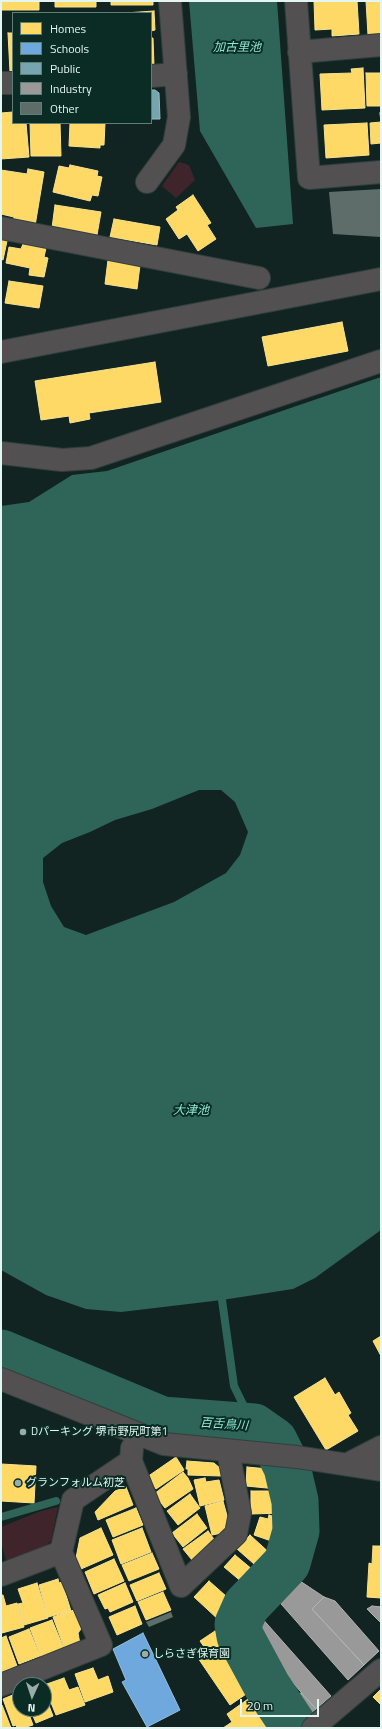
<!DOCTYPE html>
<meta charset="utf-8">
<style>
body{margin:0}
#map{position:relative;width:382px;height:1729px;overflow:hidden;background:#122421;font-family:"Titillium Web",sans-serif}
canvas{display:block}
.frame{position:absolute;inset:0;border:2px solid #e4f6f1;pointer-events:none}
.legend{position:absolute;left:12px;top:12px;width:140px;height:112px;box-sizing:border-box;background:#0a2c25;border:1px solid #617d77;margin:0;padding:5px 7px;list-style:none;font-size:12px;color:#e4f6f1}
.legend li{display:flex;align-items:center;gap:8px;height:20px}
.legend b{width:20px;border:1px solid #617d77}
.north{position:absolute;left:12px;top:1677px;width:40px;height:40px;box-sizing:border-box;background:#0a2c25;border:1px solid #617d77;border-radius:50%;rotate:183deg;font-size:11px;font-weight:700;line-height:16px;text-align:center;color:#e4f6f1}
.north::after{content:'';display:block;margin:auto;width:14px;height:18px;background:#9aaca8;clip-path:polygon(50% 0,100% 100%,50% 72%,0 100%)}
.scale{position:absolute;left:240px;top:1699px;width:79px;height:18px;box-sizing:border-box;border:2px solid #e4f6f1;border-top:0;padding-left:5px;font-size:12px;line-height:14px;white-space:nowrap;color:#e4f6f1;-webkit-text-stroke:3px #0a2c25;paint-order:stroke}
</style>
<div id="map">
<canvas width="382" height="1729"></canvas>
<div class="frame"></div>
<ul class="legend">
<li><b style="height:11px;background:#ffd966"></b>Homes</li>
<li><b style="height:11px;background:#6fa8dc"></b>Schools</li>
<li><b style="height:11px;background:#76a5af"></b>Public</li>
<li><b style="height:11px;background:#999"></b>Industry</li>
<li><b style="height:11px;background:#5e6d6a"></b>Other</li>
</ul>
<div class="north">N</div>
<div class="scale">20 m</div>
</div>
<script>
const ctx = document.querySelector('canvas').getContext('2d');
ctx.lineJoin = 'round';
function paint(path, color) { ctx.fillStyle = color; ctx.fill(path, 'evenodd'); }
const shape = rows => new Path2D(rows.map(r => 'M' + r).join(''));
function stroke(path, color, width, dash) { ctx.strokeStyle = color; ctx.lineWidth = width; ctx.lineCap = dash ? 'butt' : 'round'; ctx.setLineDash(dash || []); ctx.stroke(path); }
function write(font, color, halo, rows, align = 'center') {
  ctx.font = font + ' "Titillium Web","Noto Sans JP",sans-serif'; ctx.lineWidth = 4; ctx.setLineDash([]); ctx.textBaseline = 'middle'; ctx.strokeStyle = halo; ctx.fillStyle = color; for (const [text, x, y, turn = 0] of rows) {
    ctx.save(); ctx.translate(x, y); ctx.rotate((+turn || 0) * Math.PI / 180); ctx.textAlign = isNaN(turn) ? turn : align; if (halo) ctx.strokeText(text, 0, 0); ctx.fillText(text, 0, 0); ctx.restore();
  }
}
paint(shape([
 [179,162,189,165,195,180,176,198,162,186],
 [58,1507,51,1541,35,1553,6,1561,1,1542,1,1527,41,1511]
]), '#3f252b');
paint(shape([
 [189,1,277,1,293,224,256,228,200,131],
 [381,377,381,1230,315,1278,293,1289,222,1300,121,1312,86,1309,46,1295,1,1270,1,506,29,502,72,475,107,471],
 [199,790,221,790,235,802,248,832,240,855,226,873,174,902,86,935,64,927,51,906,43,882,43,858,62,843,90,832,115,820,152,809]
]), '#2e6558');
const homes = shape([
 [1,1,39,1,39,10,1,10,1,1],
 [55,1,96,1,96,7,55,7,55,1],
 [111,1,153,1,153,5,111,5,111,1],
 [314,1,357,1,359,34,332,36,332,29,315,30,314,1],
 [366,1,381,1,381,34,368,35,366,1],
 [154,11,155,30,151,31,151,13,125,13,154,11],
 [8,33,13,33,13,72,10,72,8,33],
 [151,38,153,38,154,66,151,66,151,38],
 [363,68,365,108,322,110,320,74,352,73,351,69,363,68],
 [366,73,381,73,381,106,367,106,366,73],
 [13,112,13,123,26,123,29,157,1,159,1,113,13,112],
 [380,113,381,113,381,143,371,144,370,123,381,122,380,113],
 [30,123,60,123,61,156,31,156,30,123],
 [70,123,105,123,104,145,100,145,100,148,69,146,70,123],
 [367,123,369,155,326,158,324,125,367,123],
 [70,165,98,171,97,176,102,177,98,196,92,195,90,201,53,192,59,166,69,168,70,165],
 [28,169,44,172,35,226,13,223,14,217,1,214,1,170,27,174,28,169],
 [193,195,211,223,207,225,216,239,198,251,187,234,179,239,166,219,178,210,176,207,193,195],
 [55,205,101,212,97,235,52,228,55,205],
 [114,219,160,227,157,245,110,237,114,219],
 [1,240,7,241,3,260,1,259,1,240],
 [23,244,46,248,44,257,48,258,44,277,29,275,30,268,6,263,9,247,21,249,23,244],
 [108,260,140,265,137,289,105,284,108,260],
 [9,281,43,286,39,308,5,303,9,281],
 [342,322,348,351,268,366,262,337,342,322],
 [155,362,161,402,89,413,90,419,70,423,69,416,41,420,35,381,155,362],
 [381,1336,381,1356,373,1341,381,1336],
 [325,1378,335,1395,339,1392,351,1413,348,1415,358,1431,326,1450,294,1397,325,1378],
 [176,1457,184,1470,156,1489,147,1477,176,1457],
 [187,1461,214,1463,221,1469,221,1476,188,1475,188,1469,186,1469,187,1461],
 [1,1464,36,1466,34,1503,1,1501,1,1464],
 [247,1467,279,1470,277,1489,246,1486,247,1467],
 [183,1472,188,1478,193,1489,165,1508,154,1494,183,1472],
 [205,1478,206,1482,219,1480,224,1500,200,1506,194,1480,205,1478],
 [126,1487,133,1505,98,1520,95,1512,115,1491,126,1487],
 [251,1491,282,1491,282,1513,251,1514,251,1491],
 [190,1494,200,1508,178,1525,167,1511,190,1494],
 [223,1501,229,1523,222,1533,212,1535,205,1506,223,1501],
 [136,1508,143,1525,113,1537,106,1520,136,1508],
 [197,1514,207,1528,183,1547,172,1533,197,1514],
 [269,1515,288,1521,280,1544,254,1535,260,1517,268,1519,269,1515],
 [101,1528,113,1555,81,1569,76,1558,80,1538,101,1528],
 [142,1528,151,1552,121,1564,112,1540,142,1528],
 [208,1531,216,1542,192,1560,183,1549,208,1531],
 [250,1535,274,1557,262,1571,237,1549,250,1535],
 [373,1546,381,1546,381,1598,367,1597,369,1563,372,1564,373,1546],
 [152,1553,159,1569,129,1581,122,1565,152,1553],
 [235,1555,259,1575,249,1588,224,1567,235,1555],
 [114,1559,124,1581,94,1594,85,1572,114,1559],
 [159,1573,166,1589,137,1601,130,1585,159,1573],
 [58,1579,59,1583,62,1582,71,1611,48,1617,39,1585,58,1579],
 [209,1581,235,1604,220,1621,194,1597,209,1581],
 [37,1583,48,1618,24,1625,18,1604,23,1603,18,1589,37,1583],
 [125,1583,133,1602,110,1612,108,1608,105,1609,98,1595,125,1583],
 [163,1592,171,1610,146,1620,138,1602,163,1592],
 [1,1595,3,1595,6,1606,17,1603,24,1627,2,1633,1,1595],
 [135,1606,142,1624,117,1635,109,1617,135,1606],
 [74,1610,81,1629,78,1633,80,1644,65,1650,53,1617,74,1610],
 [52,1620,64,1649,41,1657,30,1628,52,1620],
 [29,1629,40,1656,19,1664,9,1637,29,1629],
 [215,1631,255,1688,230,1705,198,1658,207,1651,200,1641,215,1631],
 [6,1636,17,1666,1,1672,1,1638,6,1636],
 [93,1668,98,1680,108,1676,113,1692,85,1702,75,1674,93,1668],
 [64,1678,69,1690,78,1687,85,1705,56,1715,44,1685,64,1678],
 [381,1689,381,1705,373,1697,381,1689],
 [20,1692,20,1709,27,1709,33,1725,23,1728,17,1728,16,1725,13,1726,3,1699,20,1692],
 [258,1692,275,1715,271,1718,278,1728,223,1728,232,1722,227,1714,258,1692],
 [44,1693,53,1716,36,1723,30,1709,44,1709,44,1693],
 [1,1705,2,1705,11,1728,1,1728,1,1705]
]);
paint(homes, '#ffd966');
stroke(homes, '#f7e290', 1);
const schools = shape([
 [143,1633,180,1710,147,1727,122,1682,126,1680,113,1649,143,1633]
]);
paint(schools, '#6fa8dc');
stroke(schools, '#92bfe2', 1);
const public = shape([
 [151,90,155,90,159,93,160,119,151,119,151,90]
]);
paint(public, '#76a5af');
stroke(public, '#97bdc3', 1);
const industry = shape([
 [294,1577,324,1597,312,1609,364,1665,348,1680,275,1597,294,1577],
 [324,1597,335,1601,379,1651,364,1665,312,1609,324,1597],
 [372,1606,381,1607,381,1623,367,1609,372,1606],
 [260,1616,331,1696,316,1709,246,1630,260,1616],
 [301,1693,316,1709,305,1718,291,1702,301,1693]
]);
paint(industry, '#999');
stroke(industry, '#b0b5b3', 1);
stroke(shape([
 [222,1300,234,1386,254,1427],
 [1,1517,56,1501]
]), '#2e6558', 8);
stroke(shape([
 [1,1353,162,1420,254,1427,274,1441,287,1467,295,1501,296,1531,287,1563,246,1606,238,1624,240,1636,267,1686,295,1728]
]), '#2e6558', 47);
paint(shape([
 [381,189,381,237,333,234,329,192],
 [171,1612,173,1617,149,1627,146,1622]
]), '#5e6d6a');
const minor = shape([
 [296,1,309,178,381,172],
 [299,52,381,45],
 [151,76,176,74],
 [1,83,13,83],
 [147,182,174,145,179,117,170,1],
 [1,228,259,278],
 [1,352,381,279],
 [1,453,62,460,91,458,381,361],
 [1,1379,164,1444,297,1457,381,1470],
 [131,1461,181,1586,236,1534,240,1513,228,1451],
 [348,1464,381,1447],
 [1,1575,61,1552,73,1500,131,1461,132,1448],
 [1,1685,101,1645,61,1552],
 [313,1728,381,1670]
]);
stroke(minor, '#31403d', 24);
stroke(minor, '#525051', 22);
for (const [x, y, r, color] of [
 [23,1432,4,"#9aaca8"],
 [18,1483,4,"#9aaca8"],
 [145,1654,4,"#9aaca8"]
]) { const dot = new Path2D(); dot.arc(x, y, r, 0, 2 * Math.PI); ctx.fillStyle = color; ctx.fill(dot); stroke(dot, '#0a2c25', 1.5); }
write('11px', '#e4f6f1', '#0a2c25', [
 ["Dパーキング 堺市野尻町第1",31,1432],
 ["グランフォルム初芝",26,1483],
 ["しらさぎ保育園",153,1654]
], 'left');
write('italic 12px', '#8de9d2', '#0a2c25', [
 ["加古里池",237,48],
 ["大津池",191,1111],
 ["百舌鳥川",224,1425,4]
]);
</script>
